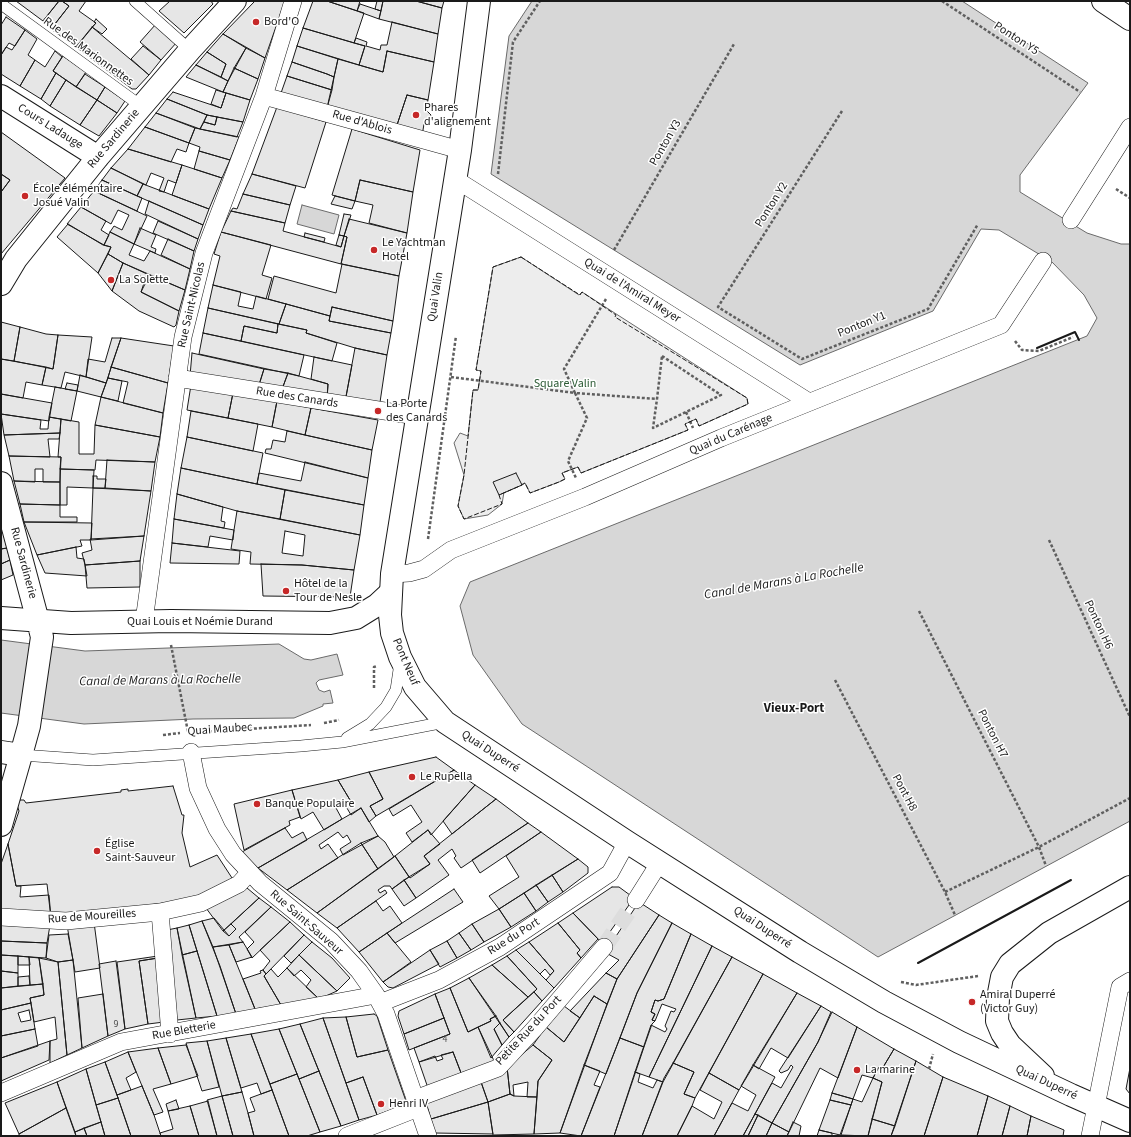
<!DOCTYPE html>
<meta charset="utf-8">
<style>
body{margin:0}
#map{position:relative;width:1131px;height:1137px;overflow:hidden;background:#fff;font-family:"Source Sans 3",sans-serif}
canvas{display:block}
.frame{position:absolute;inset:0;border:2px solid #1a1a1a;pointer-events:none}
</style>
<div id="map">
<canvas width="1131" height="1137"></canvas>
<div class="frame"></div>
</div>
<script>
const ctx = document.querySelector('canvas').getContext('2d');
ctx.lineJoin = 'round';
function paint(path, color) { ctx.fillStyle = color; ctx.fill(path, 'evenodd'); }
const shape = rows => new Path2D(rows.map(r => 'M' + r).join(''));
function stroke(path, color, width, dash) { ctx.strokeStyle = color; ctx.lineWidth = width; ctx.lineCap = dash ? 'butt' : 'round'; ctx.setLineDash(dash || []); ctx.stroke(path); }
function write(font, color, halo, rows, align = 'center') {
  ctx.font = font + ' "Source Sans 3",sans-serif'; ctx.lineWidth = 3; ctx.setLineDash([]); ctx.textBaseline = 'middle'; ctx.strokeStyle = halo; ctx.fillStyle = color; for (const [text, x, y, turn = 0] of rows) {
    ctx.save(); ctx.translate(x, y); ctx.rotate((+turn || 0) * Math.PI / 180); ctx.textAlign = isNaN(turn) ? turn : align; if (halo) ctx.strokeText(text, 0, 0); ctx.fillText(text, 0, 0); ctx.restore();
  }
}
const green = shape([
 [521,257,579,295,582,292,747,398,748,404,699,426,696,419,685,424,688,430,581,473,578,467,562,473,565,479,559,482,530,493,525,483,504,492,502,504,488,515,464,519,458,506,464,475,454,443,460,433,468,436,473,390,478,390,481,371,476,370,493,267,521,257]
]);
paint(green, '#ededed');
stroke(green, '#6a6a6a', 1);
const water = shape([
 [532,1,962,1,1088,83,1020,175,1020,192,1087,233,1121,244,1130,244,1130,821,878,957,522,724,473,655,460,606,470,582,1087,336,1097,318,1084,295,1052,262,999,230,981,229,933,311,800,365,491,174,509,36,532,1],
 [302,205,339,215,334,234,297,224,302,205],
 [1,640,85,651,279,644,304,659,311,660,337,654,343,675,319,680,316,683,319,690,324,692,330,690,333,703,323,704,323,706,294,718,193,719,84,724,1,713,1,640]
]);
paint(water, '#d7d7d7');
stroke(water, '#6a6a6a', 1);
const building = shape([
 [16,1,59,1,43,21,16,1],
 [59,1,62,1,69,6,51,29,43,21,59,1],
 [62,1,86,1,79,11,96,23,76,47,51,29,69,6,62,1],
 [170,1,211,1,213,4,184,33,159,11,170,1],
 [255,1,285,1,265,58,223,34,255,1],
 [313,1,327,1,364,13,354,43,303,28,313,1],
 [327,1,360,1,357,11,327,1],
 [377,1,383,1,381,11,375,9,377,1],
 [383,1,416,1,442,8,438,34,379,19,383,1],
 [416,1,444,1,442,8,416,1],
 [360,4,381,11,379,19,357,11,360,4],
 [6,17,25,30,15,46,9,43,1,55,1,25,6,17],
 [96,19,107,29,102,34,92,27,96,23,94,22,96,19],
 [392,22,438,34,434,62,387,51,383,72,359,65,365,46,354,43,356,38,367,42,366,46,380,50,381,45,387,45,392,22],
 [156,24,177,42,161,60,140,42,156,24],
 [92,27,149,75,136,89,132,89,76,47,92,27],
 [303,28,365,46,359,65,297,46,303,28],
 [25,30,37,39,28,55,35,60,20,86,1,74,1,55,6,47,12,50,25,30],
 [223,34,246,48,228,81,221,77,226,64,207,52,223,34],
 [143,46,161,60,149,75,131,59,143,46],
 [297,46,338,59,334,77,327,74,292,62,297,46],
 [246,48,265,58,258,79,234,68,246,48],
 [55,51,62,57,53,71,56,73,41,99,20,86,35,60,45,67,55,51],
 [387,51,434,62,428,100,407,95,396,128,327,108,338,59,383,72,387,51],
 [207,52,226,64,221,77,196,65,207,52],
 [63,56,86,72,76,87,53,71,63,56],
 [292,62,327,74,334,77,332,90,287,76,292,62],
 [196,65,228,81,223,92,186,77,196,65],
 [234,68,258,79,250,100,223,92,234,68],
 [56,73,66,80,50,106,41,99,56,73],
 [85,74,105,87,97,100,76,87,85,74],
 [287,76,332,90,327,108,281,93,287,76],
 [66,80,97,100,80,125,50,106,66,80],
 [105,87,125,101,117,113,97,100,105,87],
 [216,90,226,93,221,108,211,104,216,90],
 [173,92,221,108,226,93,250,100,243,122,207,115,167,99,173,92],
 [407,95,428,100,426,110,431,115,430,119,424,124,422,136,396,128,407,95],
 [167,99,207,115,200,129,156,113,167,99],
 [97,100,117,113,99,136,80,125,97,100],
 [277,107,326,122,305,188,252,174,277,107],
 [156,113,195,128,189,143,145,127,156,113],
 [207,115,217,117,215,125,204,122,207,115],
 [217,117,243,122,237,137,200,129,204,122,215,125,217,117],
 [145,127,189,143,186,152,177,149,171,162,128,149,145,127],
 [195,128,239,137,230,160,199,151,200,147,189,143,195,128],
 [352,129,420,150,413,192,360,180,355,201,332,195,352,129],
 [1,132,65,178,1,254,1,192,10,180,1,174,1,132],
 [128,149,182,165,176,183,168,180,164,192,159,191,164,178,151,173,146,185,111,168,128,149],
 [199,151,230,160,222,178,194,169,199,151],
 [182,165,222,178,209,209,172,195,182,165],
 [111,168,143,184,137,196,102,180,111,168],
 [1,174,10,180,1,192,1,174],
 [252,174,296,186,290,205,243,194,252,174],
 [102,180,142,198,137,211,94,191,102,180],
 [360,180,413,192,407,233,369,223,373,205,355,201,360,180],
 [143,184,209,209,203,225,137,196,143,184],
 [94,191,147,216,134,244,110,232,114,226,122,230,129,215,118,210,111,224,81,207,94,191],
 [243,194,290,205,285,223,231,211,233,208,237,209,243,194],
 [335,196,355,201,352,209,331,204,335,196],
 [149,201,203,225,198,239,145,214,149,201],
 [81,207,106,221,101,230,109,235,104,245,67,224,81,207],
 [231,211,285,223,283,231,341,247,344,236,347,237,341,264,221,232,231,211],
 [344,214,351,215,344,236,339,235,344,214],
 [349,219,407,233,399,276,341,264,347,237,344,236,349,219],
 [158,221,198,239,194,251,153,233,158,221],
 [68,224,103,245,111,247,98,273,57,237,68,224],
 [140,228,156,235,151,247,156,249,155,253,134,244,140,228],
 [110,232,134,244,129,255,144,261,150,251,190,269,185,290,123,263,108,254,111,247,104,245,110,232],
 [221,232,271,245,262,275,272,278,266,299,213,285,220,256,214,254,221,232],
 [305,233,325,238,324,242,304,237,305,233],
 [339,235,344,236,341,247,336,245,339,235],
 [168,239,194,251,190,269,161,255,168,239],
 [108,254,123,263,112,291,98,273,108,254],
 [123,263,147,274,146,278,137,275,135,280,145,284,141,292,179,311,176,325,174,327,139,311,112,291,123,263],
 [342,264,399,276,393,321,332,307,330,316,268,299,274,276,336,293,342,264],
 [147,274,185,290,179,311,141,292,147,274],
 [213,285,241,292,238,306,253,309,256,296,286,304,279,324,208,308,213,285],
 [286,304,330,316,329,321,391,333,387,355,355,348,306,333,307,330,279,324,286,304],
 [332,307,393,321,391,333,329,321,332,307],
 [208,308,278,324,277,333,244,326,241,341,203,333,208,308],
 [1,322,20,327,14,361,1,359,1,322],
 [278,324,307,330,306,333,337,343,332,361,241,341,244,326,277,333,278,324],
 [20,327,46,334,58,335,53,369,14,361,20,327],
 [203,333,304,355,299,376,199,354,203,333],
 [58,335,92,337,86,377,65,372,61,388,42,385,46,367,53,369,58,335],
 [112,338,121,338,106,383,86,377,88,359,105,362,112,338],
 [121,338,174,346,168,383,111,367,121,338],
 [355,348,387,355,379,409,345,402,355,348],
 [192,353,264,369,258,388,190,376,192,353],
 [314,357,352,365,345,402,327,398,328,384,311,379,314,357],
 [1,359,46,367,42,385,26,382,23,398,1,394,1,359],
 [111,367,168,383,163,413,123,403,128,382,108,378,111,367],
 [264,369,288,373,281,392,258,388,264,369],
 [288,373,328,384,327,400,281,392,288,373],
 [80,375,106,383,101,397,77,391,80,375],
 [108,378,122,381,118,401,101,397,108,378],
 [67,383,78,385,77,391,65,389,67,383],
 [191,385,233,393,228,418,187,410,191,385],
 [55,387,77,391,71,421,49,417,55,387],
 [233,393,277,401,272,427,228,418,233,393],
 [1,394,52,403,49,421,1,414,1,394],
 [101,397,163,413,160,437,95,425,101,397],
 [277,401,311,408,305,435,272,427,277,401],
 [311,408,378,420,372,450,305,435,311,408],
 [191,411,258,424,253,451,187,437,191,411],
 [1,414,41,420,40,429,48,429,49,417,61,419,60,433,4,435,1,414],
 [61,419,79,422,79,454,94,454,95,425,160,437,155,462,96,460,95,470,60,469,61,457,58,457,61,419],
 [287,431,372,450,368,478,265,453,266,449,271,449,273,440,285,442,287,431],
 [60,433,59,439,48,439,50,457,9,456,4,435,60,433],
 [187,437,263,453,257,484,181,468,187,437],
 [9,456,61,457,60,482,43,482,43,469,35,469,35,482,14,481,9,456],
 [107,460,155,462,151,491,105,488,107,460],
 [305,462,368,478,364,505,257,484,259,473,301,481,305,462],
 [181,468,285,490,280,519,237,511,177,494,181,468],
 [60,469,94,470,93,488,67,487,67,505,60,505,60,469],
 [516,473,522,485,499,495,493,482,516,473],
 [93,476,97,476,97,479,106,479,105,488,93,488,93,476],
 [14,481,60,482,60,505,20,504,14,481],
 [93,488,151,491,144,536,91,540,93,488],
 [285,490,364,505,360,535,280,519,285,490],
 [177,494,223,507,221,521,225,522,224,528,174,519,177,494],
 [20,504,60,505,60,517,77,517,77,522,24,522,20,504],
 [237,511,360,535,354,570,302,565,250,564,251,552,231,549,237,511],
 [285,531,305,535,303,556,282,553,285,531],
 [174,519,234,530,233,540,210,536,208,547,172,543,174,519],
 [24,522,92,523,91,540,80,540,82,546,37,555,24,522],
 [2,528,7,548,1,549,1,528,2,528],
 [144,536,140,561,85,565,82,553,92,550,90,539,144,536],
 [172,543,240,551,239,564,170,563,172,543],
 [76,547,77,558,84,559,87,576,45,573,37,555,76,547],
 [7,548,10,560,1,564,1,549,7,548],
 [10,560,13,575,1,580,1,564,10,560],
 [140,561,140,587,87,588,85,565,140,561],
 [261,564,302,565,354,570,350,597,263,596,261,564],
 [436,757,454,770,376,816,370,806,383,799,369,772,436,757],
 [454,770,475,785,431,835,428,830,412,842,406,833,422,822,411,805,393,816,389,809,454,770],
 [369,772,383,799,370,806,376,816,369,822,361,808,351,815,344,803,350,800,338,780,369,772],
 [338,780,350,800,336,808,342,819,324,830,313,812,301,819,292,790,338,780],
 [475,785,496,799,452,834,443,821,475,785],
 [173,786,182,815,184,815,182,833,190,867,217,855,234,881,202,898,51,918,47,884,16,886,8,844,19,811,17,805,20,800,24,800,26,803,121,792,121,790,128,789,128,791,173,786],
 [292,790,300,817,289,821,290,825,244,850,234,804,292,790],
 [496,799,528,823,461,868,454,858,456,856,452,849,438,860,449,875,416,898,404,880,430,864,424,856,496,799],
 [361,808,378,836,343,855,340,849,351,842,347,835,343,838,338,832,319,845,321,849,328,844,338,858,287,890,258,868,361,808],
 [528,823,541,832,480,873,472,860,528,823],
 [285,828,292,838,303,832,307,840,258,868,242,852,285,828],
 [428,830,440,844,424,856,430,864,410,878,395,856,428,830],
 [541,832,578,859,499,909,489,896,519,877,506,856,541,832],
 [378,836,385,842,394,857,378,869,361,843,378,836],
 [361,843,378,869,317,913,287,890,361,843],
 [8,844,16,886,21,886,20,897,49,895,51,918,1,914,1,864,8,844],
 [395,856,409,877,392,889,390,886,384,886,378,890,380,893,385,890,387,893,337,928,317,913,395,856],
 [578,859,588,867,588,873,563,892,552,875,578,859],
 [552,875,563,892,548,902,536,885,552,875],
 [404,880,416,898,404,906,392,889,404,880],
 [536,885,548,902,536,911,524,893,536,885],
 [612,887,619,887,634,898,602,943,573,913,612,887],
 [247,888,259,898,223,931,206,908,247,888],
 [454,889,463,902,395,943,387,933,454,889],
 [524,893,536,911,511,927,499,909,524,893],
 [259,898,271,907,239,937,243,942,213,947,202,921,214,918,229,936,236,929,231,924,259,898],
 [376,901,383,911,390,906,402,923,359,952,337,928,376,901],
 [639,902,659,915,617,979,606,973,619,960,608,954,604,954,639,902],
 [271,907,290,922,252,958,247,949,254,942,245,932,271,907],
 [499,909,511,927,484,942,472,924,499,909],
 [573,913,598,939,581,958,577,953,580,950,558,923,573,913],
 [659,915,672,923,637,993,606,1074,584,1065,617,979,659,915],
 [1,920,50,925,47,943,1,941,1,920],
 [202,921,220,966,236,1014,217,1016,189,925,202,921],
 [94,922,100,968,75,972,67,925,94,922],
 [290,922,304,935,266,974,263,970,270,961,260,950,290,922],
 [558,923,580,950,577,953,581,958,554,988,546,980,554,971,529,942,558,923],
 [672,923,691,934,664,999,658,1001,655,1000,651,1012,655,1014,652,1020,655,1021,652,1024,644,1047,620,1038,637,993,672,923],
 [231,924,236,929,229,936,223,931,231,924],
 [472,924,484,942,471,950,459,933,472,924],
 [189,925,197,951,182,955,177,928,189,925],
 [177,928,196,1018,177,1020,167,930,177,928],
 [387,933,411,962,383,982,359,952,387,933],
 [459,933,471,950,457,958,447,941,459,933],
 [68,934,73,960,58,962,46,958,49,935,68,934],
 [691,934,712,946,649,1077,635,1072,651,1025,665,1032,667,1029,665,1026,671,1011,674,1012,676,1009,662,1004,655,1021,652,1020,655,1014,651,1012,655,1000,658,1001,664,999,691,934],
 [304,935,312,942,291,963,284,956,304,935],
 [1,941,47,943,46,958,1,955,1,941],
 [447,941,457,958,440,967,430,950,447,941],
 [243,942,252,957,236,962,229,945,243,942],
 [312,942,332,958,350,978,337,991,299,955,312,942],
 [529,942,554,971,550,975,545,969,540,974,516,950,529,942],
 [229,945,255,1009,236,1014,213,947,229,945],
 [712,946,732,957,663,1082,649,1077,712,946],
 [430,950,439,964,393,988,388,987,383,982,430,950],
 [516,950,554,988,542,1001,534,992,537,989,507,956,516,950],
 [197,951,217,1016,196,1018,182,955,197,951],
 [1,955,18,956,18,973,1,971,1,955],
 [299,955,337,991,319,999,306,987,311,980,301,970,294,976,287,968,299,955],
 [18,956,29,957,30,965,18,965,18,956],
 [158,956,158,958,139,961,148,1024,125,1029,117,962,158,956],
 [507,956,537,989,528,997,492,965,507,956],
 [29,957,39,958,43,984,30,985,29,957],
 [732,957,763,974,695,1098,684,1094,694,1072,673,1063,732,957],
 [39,958,58,962,67,1055,50,1063,50,1041,57,1039,55,1017,34,1022,30,998,44,995,39,958],
 [158,958,164,1022,148,1024,139,961,158,958],
 [73,960,82,1048,67,1055,58,962,73,960],
 [116,961,125,1029,108,1036,99,964,116,961],
 [492,965,528,997,503,1020,514,1032,509,1037,469,978,492,965],
 [287,968,319,999,281,1005,264,976,271,969,278,977,287,968],
 [263,970,266,974,264,976,281,1005,255,1009,243,979,261,973,260,971,263,970],
 [1,971,18,973,18,986,1,988,1,971],
 [606,973,617,979,607,1004,594,996,580,1018,570,1011,606,973],
 [763,974,797,993,739,1090,709,1073,763,974],
 [29,976,30,985,18,986,18,977,29,976],
 [469,978,496,1016,490,1019,491,1021,468,1032,450,988,469,978],
 [43,984,44,995,30,998,31,1003,1,1010,1,988,43,984],
 [450,988,468,1032,478,1027,496,1065,463,1078,453,1052,419,1062,414,1048,450,1034,435,994,450,988],
 [534,992,542,1001,514,1032,503,1020,534,992],
 [797,993,821,1006,788,1058,771,1048,759,1069,753,1065,797,993],
 [103,994,108,1036,82,1048,78,998,103,994],
 [435,994,444,1018,404,1034,398,1016,399,1011,435,994],
 [594,996,607,1004,560,1133,534,1134,538,1081,552,1060,533,1045,546,1027,564,1042,594,996],
 [31,1003,35,1029,1,1036,1,1010,31,1003],
 [29,1010,31,1020,21,1022,18,1013,29,1010],
 [564,1006,580,1018,564,1042,546,1027,564,1006],
 [821,1006,831,1012,818,1042,772,1123,755,1114,772,1083,781,1088,793,1067,791,1065,788,1070,781,1073,779,1071,821,1006],
 [832,1012,857,1027,838,1078,820,1068,789,1132,772,1123,818,1042,832,1012],
 [374,1014,377,1016,388,1050,357,1057,346,1017,374,1014],
 [496,1016,500,1023,494,1029,502,1045,491,1058,478,1027,491,1021,490,1019,496,1016],
 [346,1017,357,1057,388,1050,407,1104,377,1115,363,1077,346,1083,323,1018,346,1017],
 [323,1018,359,1120,341,1126,300,1024,323,1018],
 [444,1018,450,1034,409,1050,404,1034,444,1018],
 [500,1023,509,1037,502,1045,494,1029,500,1023],
 [300,1024,319,1071,299,1079,279,1029,300,1024],
 [857,1027,894,1049,882,1069,879,1067,873,1078,862,1075,853,1099,832,1093,857,1027],
 [35,1029,38,1046,1,1058,1,1036,35,1029],
 [279,1029,297,1074,270,1084,251,1034,279,1029],
 [251,1034,272,1090,261,1094,257,1083,241,1088,226,1038,251,1034],
 [226,1038,242,1092,222,1096,207,1041,226,1038],
 [620,1038,644,1047,614,1136,581,1136,620,1038],
 [50,1041,49,1060,1,1081,1,1058,50,1041],
 [207,1041,219,1087,202,1091,186,1043,207,1041],
 [186,1045,198,1076,171,1084,158,1048,186,1045],
 [533,1045,552,1060,538,1081,537,1097,527,1097,528,1082,513,1085,514,1096,510,1094,507,1067,533,1045],
 [158,1048,171,1084,153,1089,163,1112,154,1115,128,1052,158,1048],
 [894,1049,916,1061,895,1126,872,1119,882,1082,873,1078,879,1067,882,1069,894,1049],
 [128,1052,136,1072,126,1078,131,1090,117,1095,105,1062,128,1052],
 [453,1052,463,1078,429,1091,419,1062,435,1056,437,1061,443,1059,441,1055,453,1052],
 [916,1061,943,1077,924,1136,891,1136,916,1061],
 [105,1062,118,1098,96,1105,86,1069,105,1062],
 [673,1063,694,1072,684,1094,695,1098,692,1106,677,1136,642,1136,664,1078,673,1063],
 [584,1065,600,1071,594,1085,600,1087,581,1136,560,1133,584,1065],
 [753,1065,775,1077,743,1136,714,1136,732,1103,748,1111,756,1095,741,1086,753,1065],
 [507,1067,510,1094,488,1102,481,1082,507,1067],
 [1130,1068,1130,1094,1126,1089,1130,1068],
 [86,1069,101,1122,75,1132,57,1082,86,1069],
 [319,1071,341,1126,320,1132,299,1079,319,1071],
 [635,1072,640,1074,638,1082,653,1088,657,1080,663,1082,642,1136,614,1136,635,1072],
 [709,1073,739,1090,714,1136,677,1136,692,1106,714,1119,722,1102,700,1090,709,1073],
 [297,1074,320,1132,307,1136,289,1136,270,1084,297,1074],
 [363,1077,377,1115,359,1120,346,1083,363,1077],
 [943,1077,988,1096,977,1136,924,1136,943,1077],
 [873,1078,882,1082,868,1136,841,1135,853,1099,862,1102,873,1078],
 [57,1082,66,1108,19,1134,5,1103,57,1082],
 [481,1082,488,1102,431,1119,425,1099,481,1082],
 [142,1086,154,1115,161,1136,131,1136,117,1095,142,1086],
 [272,1090,289,1136,254,1136,248,1113,255,1111,250,1098,272,1090],
 [242,1092,248,1113,254,1136,233,1136,222,1096,242,1092],
 [832,1093,853,1099,851,1105,830,1100,832,1093],
 [510,1094,514,1096,537,1097,534,1134,493,1135,488,1102,510,1094],
 [222,1096,233,1136,217,1136,207,1100,222,1096],
 [988,1096,1010,1106,1002,1136,977,1136,988,1096],
 [118,1098,131,1136,105,1136,96,1105,118,1098],
 [176,1100,179,1109,168,1111,166,1104,176,1100],
 [830,1100,851,1105,840,1135,819,1130,830,1100],
 [208,1101,217,1136,199,1136,190,1106,208,1101],
 [488,1102,493,1134,435,1133,431,1119,488,1102],
 [190,1106,199,1136,161,1136,160,1133,173,1129,168,1111,190,1106],
 [1010,1106,1031,1116,1027,1136,1002,1136,1010,1106],
 [66,1108,76,1136,19,1136,19,1134,66,1108],
 [755,1114,758,1115,748,1136,743,1136,755,1114],
 [758,1115,772,1123,766,1136,748,1136,758,1115],
 [1031,1116,1064,1130,1063,1136,1027,1136,1031,1116],
 [872,1119,895,1126,891,1136,868,1136,872,1119],
 [101,1122,105,1136,87,1136,84,1128,101,1122],
 [793,1122,801,1126,799,1136,787,1136,793,1122],
 [772,1123,789,1132,787,1136,766,1136,772,1123],
 [84,1128,87,1136,90,1136,76,1136,75,1132,84,1128],
 [819,1130,832,1133,832,1136,817,1136,819,1130]
]);
paint(building, '#e6e6e6');
stroke(building, '#1a1a1a', 1);
stroke(shape([
 [604,947,636,900]
]), '#ddd', 17, [17, 8]);
const service = shape([
 [135,1,190,50],
 [1,4,141,106],
 [347,738,370,724,386,707,396,690,400,663],
 [21,755,93,760,301,746,342,742,445,722]
]);
const pedestrian = shape([
 [264,96,460,150],
 [455,179,809,402],
 [1071,220,1130,127],
 [177,378,416,416],
 [392,574,409,573,424,569,451,550,585,497,721,438,1001,325,1043,261],
 [144,621,183,337,204,253,264,96,293,1],
 [191,752,198,788,217,829,233,854,260,883,331,941,359,971,376,995,386,1014,428,1136],
 [636,900,660,862],
 [160,912,170,1034],
 [1,917,66,921,160,912,201,903,239,884,249,873],
 [380,1003,439,980,500,947,610,873,627,842],
 [1,1093,121,1042,376,995],
 [415,1099,498,1068,535,1028,604,947],
 [347,1136,418,1108],
 [1090,1136,1120,987,1130,981]
]);
const minor = shape([
 [479,1,460,150,392,574,390,615,392,633,400,657,415,687,445,722,627,842,800,952,884,1002,959,1042,1071,1095,1130,1121],
 [1103,1,1130,19],
 [1,96,98,157],
 [1,284,16,259,98,157,190,50,235,1],
 [1,483,38,621],
 [1,825,21,755],
 [1043,1076,1010,1045,1002,1033,997,1021,998,998,1002,977,1010,964,1049,933,1130,887]
]);
const secondary = shape([
 [1,618,71,623,171,621,330,623,356,618,377,605,391,592],
 [1,752,21,755,29,726,42,637,38,621]
]);
stroke(service, '#1a1a1a', 12);
stroke(pedestrian, '#1a1a1a', 18);
stroke(minor, '#1a1a1a', 24);
stroke(secondary, '#1a1a1a', 24);
stroke(shape([
 [942,1,1080,92],
 [842,111,718,307,802,359,928,309,978,224],
 [498,174,513,42,540,1],
 [1116,189,1130,198],
 [614,250,734,44],
 [606,299,564,369,575,393,657,399],
 [1015,341,1022,350,1039,351,1073,337],
 [662,356,721,395,653,428,657,399,662,356],
 [451,377,575,393,587,418,568,461,576,478],
 [686,412,693,428],
 [428,539,456,336],
 [1049,540,1130,717],
 [919,611,1039,847,1046,866],
 [171,645,188,732],
 [835,680,945,892,955,915],
 [374,688,374,667,377,666],
 [324,723,339,720],
 [199,732,311,725],
 [163,735,180,733],
 [945,892,1039,847,1130,798],
 [901,982,916,985,978,976],
 [929,1069,933,1054]
]), '#5f5f5f', 2.5, [3, 2]);
stroke(service, '#fff', 11);
stroke(pedestrian, '#fff', 17);
stroke(minor, '#fff', 22);
stroke(secondary, '#fff', 22);
stroke(shape([
 [521,257,580,295,582,292,616,315,615,317,747,398,748,404,699,426,696,419,685,424,688,430,581,473,578,467,562,473,565,479,559,482,530,493,525,483,522,485,499,495,502,504,464,519,458,506,464,475,473,390,478,390,481,371,476,370,493,267,521,257]
]), '#1a1a1a', 1, [5, 2]);
stroke(shape([
 [1037,348,1075,332,1079,340],
 [918,963,1071,880]
]), '#1a1a1a', 2);
for (const [x, y, r, color] of [
 [256,22,4,"#c62828"],
 [416,115,4,"#c62828"],
 [25,196,4,"#c62828"],
 [374,250,4,"#c62828"],
 [111,280,4,"#c62828"],
 [378,411,4,"#c62828"],
 [286,591,4,"#c62828"],
 [412,777,4,"#c62828"],
 [257,804,4,"#c62828"],
 [97,851,4,"#c62828"],
 [972,1002,4,"#c62828"],
 [857,1070,4,"#c62828"],
 [381,1104,4,"#c62828"]
]) { const dot = new Path2D(); dot.arc(x, y, r, 0, 2 * Math.PI); ctx.fillStyle = color; ctx.fill(dot); stroke(dot, '#fff', 1.5); }
write('10px', '#4d4d4d', null, [
 ["9",116,1025],
 ["4",445,1040]
]);
write('12px', '#1a1a1a', '#fff', [
 ["Bord'O",264,22],
 ["Phares",424,108],
 ["d'alignement",424,122],
 ["École élémentaire",33,189],
 ["Josué Valin",33,203],
 ["Le Yachtman",382,243],
 ["Hotel",382,257],
 ["La Solette",119,280],
 ["La Porte",386,404],
 ["des Canards",386,418],
 ["Hôtel de la",294,584],
 ["Tour de Nesle",294,598],
 ["Le Rupella",420,777],
 ["Banque Populaire",265,804],
 ["Église",105,844],
 ["Saint-Sauveur",105,858],
 ["Amiral Duperré",980,995],
 ["(Victor Guy)",980,1009],
 ["La marine",865,1070],
 ["Henri IV",389,1104]
], 'left');
write('12px', '#1a1a1a', '#fff', [
 ["Ponton Y5",1016,39,33],
 ["Rue des Marionnettes",88,52,36],
 ["Rue d'Ablois",362,123,16],
 ["Cours Ladauge",50,127,32],
 ["Rue Sardinerie",114,139,-50],
 ["Ponton Y3",666,143,-60],
 ["Ponton Y2",772,205,-58],
 ["Quai de l'Amiral Meyer",632,291,32],
 ["Quai Valin",436,297,-81],
 ["Rue Saint-Nicolas",192,305,-77],
 ["Ponton Y1",862,325,-22],
 ["Rue des Canards",297,398,9],
 ["Quai du Carénage",731,435,-23],
 ["Rue Sardinerie",23,563,75],
 ["Quai Louis et Noémie Durand",200,622],
 ["Ponton H6",1098,625,65],
 ["Pont Neuf",405,662,67],
 ["Quai Maubec",220,730,-4],
 ["Ponton H7",992,734,63],
 ["Quai Duperré",490,752,33],
 ["Pont H8",904,793,62],
 ["Rue de Moureilles",92,917,-4],
 ["Rue Saint-Sauveur",306,923,41],
 ["Quai Duperré",762,928,33],
 ["Rue du Port",514,937,-32],
 ["Rue Bletterie",184,1031,-10],
 ["Petite Rue du Port",529,1031,-47],
 ["Quai Duperré",1046,1083,25]
]);
write('12px', '#2b5a34', '#fff', [
 ["Square Valin",565,384]
]);
write('italic 13px', '#1a1a1a', '#fff', [
 ["Canal de Marans à La Rochelle",784,582,-10],
 ["Canal de Marans à La Rochelle",160,681,-1]
]);
write('bold 13px', '#1a1a1a', '#fff', [
 ["Vieux-Port",794,709]
]);
</script>
